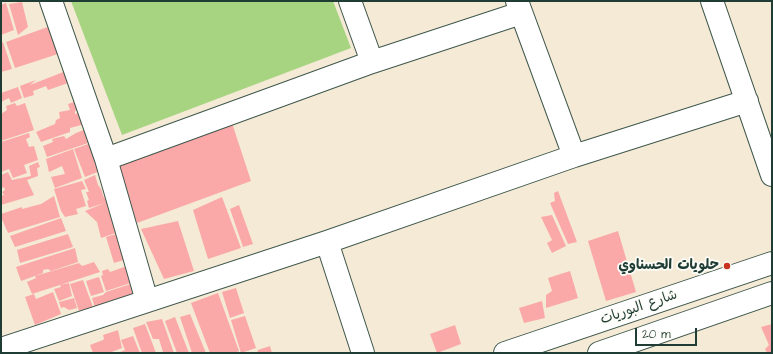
<!DOCTYPE html>
<meta charset="utf-8">
<style>
body{margin:0}
#map{position:relative;width:773px;height:354px;overflow:hidden;background:#f5ead5;font-family:"Architects Daughter",sans-serif}
canvas{display:block}
.frame{position:absolute;inset:0;border:2px solid #1f3d34;pointer-events:none}
.scale{position:absolute;left:635px;top:328px;width:62px;height:18px;box-sizing:border-box;border:2px solid #1f3d34;border-top:0;padding-left:5px;font-size:12px;line-height:14px;white-space:nowrap;color:#1f3d34;-webkit-text-stroke:3px #fdfcf7;paint-order:stroke}
</style>
<div id="map">
<canvas width="773" height="354"></canvas>
<div class="frame"></div>
<div class="scale">20 m</div>
</div>
<script>
const ctx = document.querySelector('canvas').getContext('2d');
ctx.lineJoin = 'round';
function paint(path, color) { ctx.fillStyle = color; ctx.fill(path, 'evenodd'); }
const shape = rows => new Path2D(rows.map(r => 'M' + r).join(''));
function stroke(path, color, width, dash) { ctx.strokeStyle = color; ctx.lineWidth = width; ctx.lineCap = dash ? 'butt' : 'round'; ctx.setLineDash(dash || []); ctx.stroke(path); }
function write(font, color, halo, rows, align = 'center') {
  ctx.font = font + ' "Architects Daughter","Playpen Sans Arabic",sans-serif'; ctx.lineWidth = 3.5; ctx.setLineDash([]); ctx.textBaseline = 'middle'; ctx.strokeStyle = halo; ctx.fillStyle = color; for (const [text, x, y, turn = 0] of rows) {
    ctx.save(); ctx.translate(x, y); ctx.rotate((+turn || 0) * Math.PI / 180); ctx.textAlign = isNaN(turn) ? turn : align; if (halo) ctx.strokeText(text, 0, 0); ctx.fillText(text, 0, 0); ctx.restore();
  }
}
paint(shape([
 [71,1,333,1,351,48,122,135]
]), '#a6d481');
paint(shape([
 [22,2,28,27,18,35,9,4],
 [6,3,14,30,1,35,1,5],
 [56,24,64,52,15,68,6,42],
 [3,42,12,69,1,72,1,43],
 [71,69,68,83,48,90,46,86,33,91,34,95,24,98,20,86,36,80,30,85],
 [18,87,22,98,11,103,9,98,1,102,1,93],
 [83,99,81,109,75,111,75,114,82,112,85,124,70,128,70,132,41,142,36,132,55,124,56,120,60,118,59,112,70,110,68,104],
 [15,103,17,106,25,103,34,130,1,141,1,114,7,110,6,106],
 [231,120,251,181,137,223,118,164],
 [94,126,91,142,47,157,43,146,53,142,52,139,64,136,66,139,76,133],
 [29,133,30,137,26,139,29,147,34,146,38,160,24,165,27,173,13,178,9,169,1,172,1,142],
 [91,143,105,169,85,177,74,149],
 [73,149,82,178,55,188,51,177,65,174,62,166,49,172,46,159],
 [38,162,40,167,37,168,38,176,27,180,34,195,1,205,1,196,4,195,2,192,5,190,4,187,1,189,1,175,8,172,12,180,31,176,29,166],
 [95,175,98,185,101,189,104,198,109,195,125,230,101,238,97,222,85,211,105,203,89,208,87,201,89,200,86,192,89,192,84,180],
 [82,181,86,189,81,190,86,206,76,209,78,214,65,217,61,211,54,189],
 [558,191,577,242,568,244,550,203,555,201,554,193],
 [54,196,60,217,8,233,1,217,1,214,22,207,22,209,41,204],
 [222,197,241,248,208,259,193,210],
 [239,205,253,244,243,247,230,209],
 [552,215,566,246,552,253,547,243,552,240,541,217],
 [61,218,66,231,15,247,10,236],
 [178,221,194,271,164,279,141,229],
 [126,231,124,260,114,263,106,237],
 [618,231,636,292,606,301,588,241],
 [68,234,73,247,20,263,17,250],
 [75,248,78,262,51,271,48,269,43,270,43,273,21,281,16,267],
 [94,262,100,272,32,294,27,282,36,278,35,276,79,263,82,266],
 [127,266,140,280,106,291,101,276,103,275,102,271,108,269,110,272],
 [570,271,578,298,546,308,546,295,552,291,548,278],
 [99,277,104,292,91,296,86,281],
 [83,280,93,307,79,311,70,284],
 [140,281,146,300,96,311,92,298,103,295,106,292],
 [69,283,72,296,59,301,54,289,61,287,60,285],
 [236,288,244,313,230,318,222,292],
 [53,292,61,314,35,325,25,297,34,294,36,299],
 [218,293,239,351,235,353,210,353,191,303],
 [74,298,77,308,69,310,64,307,61,308,59,302],
 [542,301,545,318,524,323,519,308],
 [190,314,206,353,192,353,180,317],
 [245,316,256,348,241,353,231,320],
 [175,317,189,353,177,353,165,321],
 [162,319,174,353,161,353,163,352,159,339,153,339,146,322],
 [145,324,156,353,142,353,133,328],
 [772,324,772,353,767,353,765,349,769,345,761,327],
 [455,325,461,344,437,353,430,334],
 [118,330,122,348,109,353,107,346,109,353,93,353,90,345,103,340,104,339,103,335],
 [133,336,140,353,118,353,125,350,121,340],
 [270,346,272,353,257,353,258,350]
]), '#faa9a8');
const minor = shape([
 [51,1,106,159,147,301],
 [350,1,372,62],
 [517,1,574,156],
 [712,1,772,175],
 [106,159,372,62,521,13],
 [327,242,363,353],
 [1,349,327,242,574,156,747,101]
]);
const tertiary = shape([
 [505,353,772,263],
 [599,353,772,293]
]);
stroke(minor, '#3f574c', 24);
stroke(tertiary, '#3f574c', 24);
stroke(minor, '#fff', 22);
stroke(tertiary, '#fff', 22);
for (const [x, y, r, color] of [
 [727,266,4,"#c8321e"]
]) { const dot = new Path2D(); dot.arc(x, y, r, 0, 2 * Math.PI); ctx.fillStyle = color; ctx.fill(dot); stroke(dot, '#fdfcf7', 1.5); }
write('bold 14px', '#1f3d34', '#fdfcf7', [
 ["حلويات الحسناوي",719,266]
], 'right');
write('14px', '#1f3d34', '#fdfcf7', [
 ["شارع البوريات",639,308,-19]
]);
</script>
